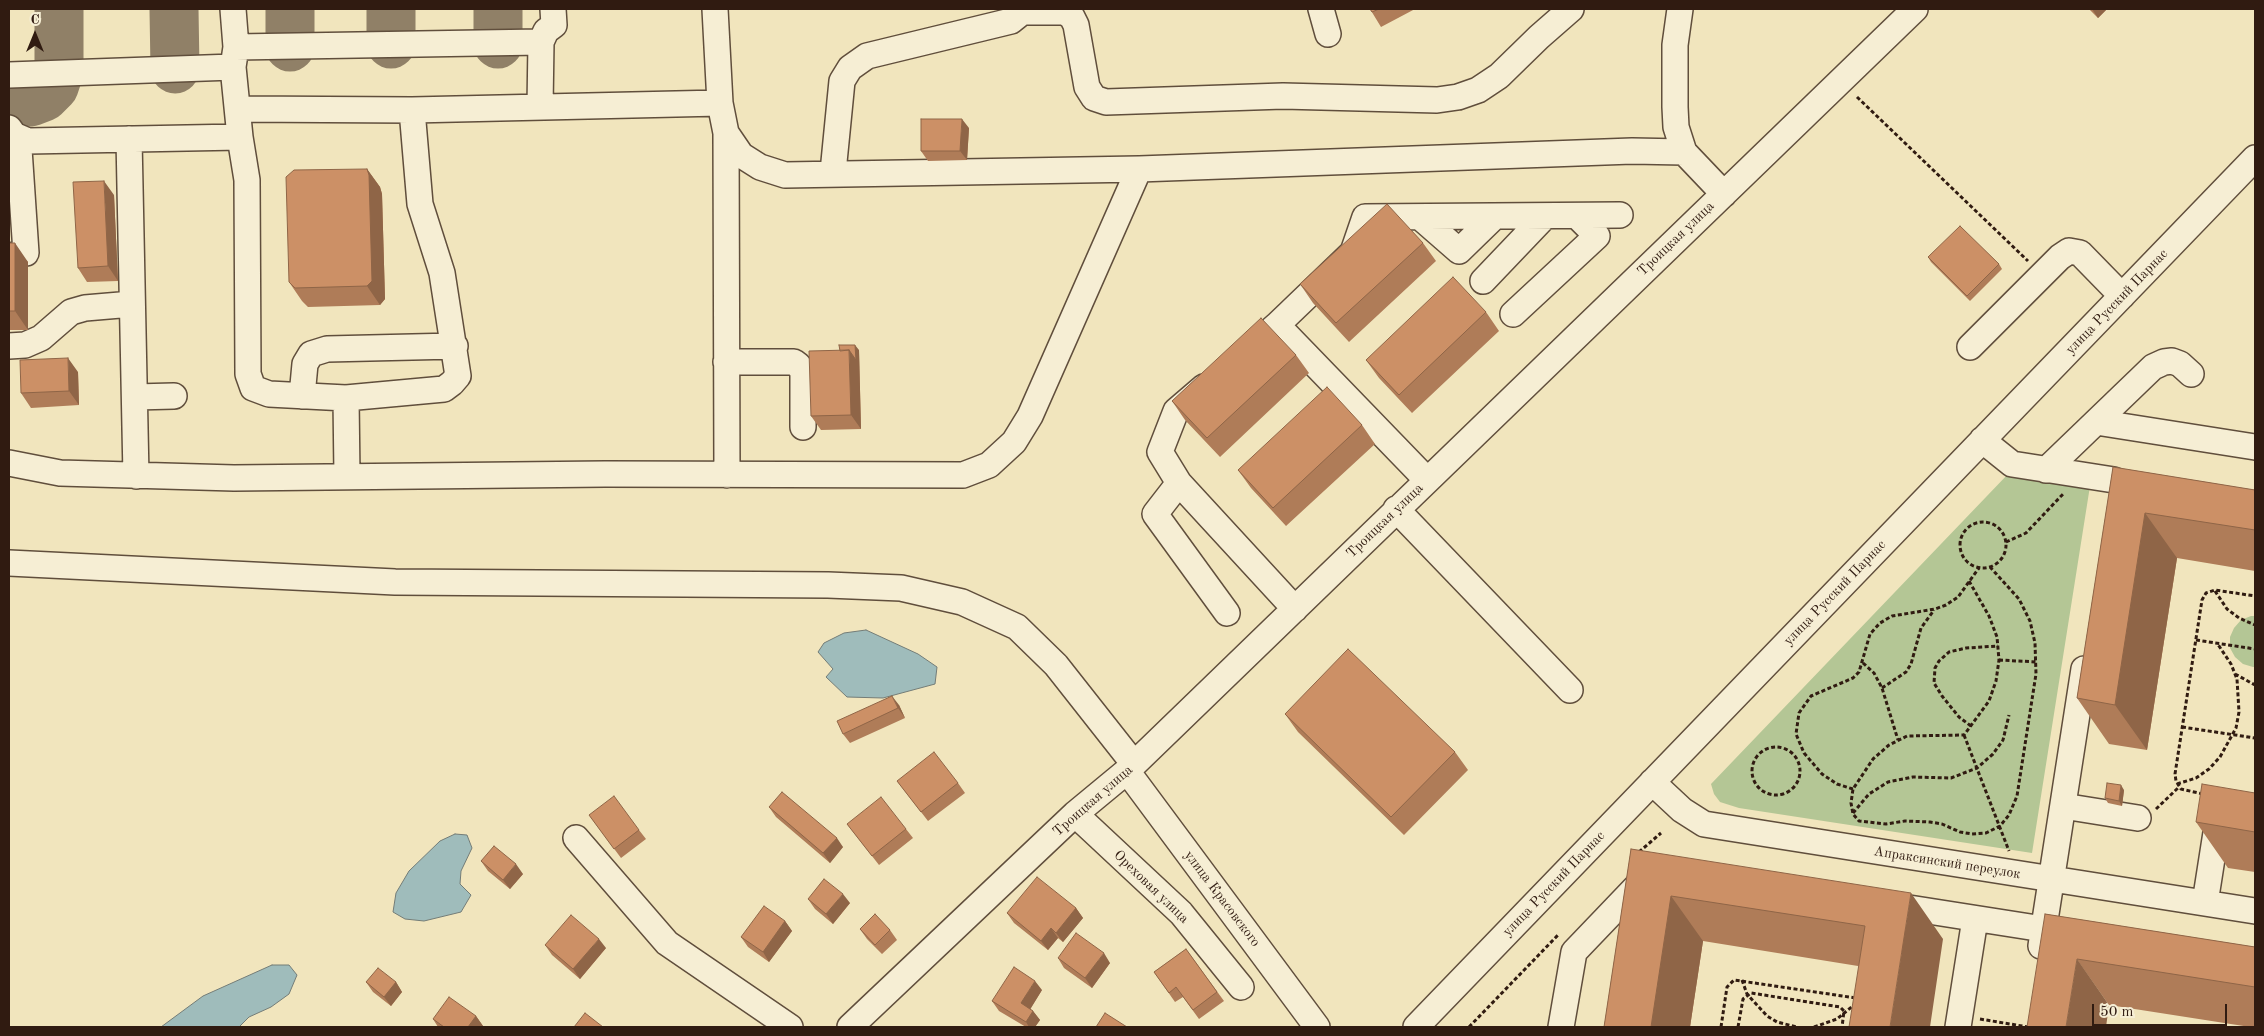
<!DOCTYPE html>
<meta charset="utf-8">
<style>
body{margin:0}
#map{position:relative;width:2264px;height:1036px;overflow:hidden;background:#f1e5bd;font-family:"Old Standard TT",serif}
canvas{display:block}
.frame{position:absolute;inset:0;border:10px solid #301b11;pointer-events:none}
.north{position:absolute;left:10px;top:10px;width:50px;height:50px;-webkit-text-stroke:4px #f6eed4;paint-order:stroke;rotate:0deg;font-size:14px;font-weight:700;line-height:20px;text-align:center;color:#301b11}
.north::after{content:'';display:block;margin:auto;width:18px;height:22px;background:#301b11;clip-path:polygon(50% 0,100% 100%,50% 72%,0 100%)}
.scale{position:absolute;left:2092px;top:1004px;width:135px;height:22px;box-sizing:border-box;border:2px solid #301b11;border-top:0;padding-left:6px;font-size:15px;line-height:18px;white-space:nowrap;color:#301b11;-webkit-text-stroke:4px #f6eed4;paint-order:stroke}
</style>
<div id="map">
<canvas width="2264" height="1036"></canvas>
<div class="frame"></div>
<div class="north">С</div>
<div class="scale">50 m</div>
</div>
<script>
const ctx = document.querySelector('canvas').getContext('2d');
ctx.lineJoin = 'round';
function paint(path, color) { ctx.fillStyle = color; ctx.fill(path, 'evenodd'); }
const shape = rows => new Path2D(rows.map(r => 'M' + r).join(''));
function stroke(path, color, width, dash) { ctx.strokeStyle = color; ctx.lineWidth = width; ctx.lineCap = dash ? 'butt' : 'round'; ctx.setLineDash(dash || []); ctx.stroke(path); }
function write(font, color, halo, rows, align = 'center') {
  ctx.font = font + ' "Old Standard TT",serif'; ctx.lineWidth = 5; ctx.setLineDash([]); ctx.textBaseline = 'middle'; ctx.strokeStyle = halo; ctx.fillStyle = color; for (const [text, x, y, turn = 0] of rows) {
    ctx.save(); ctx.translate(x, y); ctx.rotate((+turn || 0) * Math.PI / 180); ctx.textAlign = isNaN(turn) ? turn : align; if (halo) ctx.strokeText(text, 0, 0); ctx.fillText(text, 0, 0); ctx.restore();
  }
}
paint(shape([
 [2009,473,2090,486,2032,853,1739,808,1720,802,1714,794,1711,784],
 [2251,616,2255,616,2255,667,2253,667,2243,664,2235,657,2230,648,2230,637,2234,628,2241,620]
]), '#b4c695');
const water = shape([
 [866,630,918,654,937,667,935,684,883,698,847,697,826,677,833,669,818,652,824,643,844,633,866,630],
 [455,834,467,835,472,848,461,871,460,884,471,895,461,912,424,921,405,919,393,912,396,893,409,871,440,841,455,834],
 [272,965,289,965,297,975,289,994,271,1007,249,1017,239,1027,161,1027,203,996,272,965]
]);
paint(water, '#9fbcbb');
stroke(water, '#737c77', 1);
stroke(shape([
 [174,9,175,69],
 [290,9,290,47],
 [391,9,391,44],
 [498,9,498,44],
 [9,103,31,102,44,97,54,87,59,72,59,9]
]), '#908067', 49);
const minor = shape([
 [233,9,236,47,233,67,240,137,247,180,248,374,253,388,269,394,346,398,444,389,452,383,458,376,442,273,420,204,412,110],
 [715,9,720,103,726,133,741,155,760,167,785,175,1139,169,1632,151,1684,152,1724,194],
 [1321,9,1328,34],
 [1680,9,1675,45,1675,107,1676,127,1684,152],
 [1024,12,1065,12,1072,17,1076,25,1087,87,1094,98,1106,102,1283,96,1437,100,1458,97,1478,90,1499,76,1539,37,1571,9],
 [236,47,541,42],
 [9,75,233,67],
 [540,107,541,42,546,31,554,25,553,9],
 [238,109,412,110,720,103],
 [9,128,14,135,28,141,240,137],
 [726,133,727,475],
 [129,139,136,476],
 [833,172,842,81,850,68,867,56,1011,21,1026,9],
 [1420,217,1459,251,1495,216],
 [9,256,26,253,19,149,22,144,28,141],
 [1483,281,1545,216],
 [1513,314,1597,236,1577,216],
 [1277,325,1353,252,1365,217,1620,215],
 [9,346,25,345,41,338,71,312,85,308,132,304],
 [1970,347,2060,257,2069,251,2080,253,2122,296],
 [1246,352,1277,325,1427,480],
 [726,362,794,362,798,365,803,371,803,427],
 [1204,387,1176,411,1160,452,1179,483,1295,609],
 [302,396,305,364,311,354,327,349,455,346],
 [135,397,174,396],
 [346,398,347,476],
 [2096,422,2255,447],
 [1982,440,2012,464,2114,480],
 [9,463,60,473,234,478,605,474,963,475,989,465,1014,442,1030,416,1139,169],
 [2046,470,2153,367,2164,362,2172,361,2180,364,2191,374],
 [1179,483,1155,514,1227,613],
 [1396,509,1570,690],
 [9,563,395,582,828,585,901,588,962,602,1017,627,1056,665,1134,764],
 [1127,771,1317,1027],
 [1652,782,1682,810,1704,824,2255,911],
 [2063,806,2138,818],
 [1075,814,1181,913,1241,987],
 [576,838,667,943,790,1027],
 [2205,903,2218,820],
 [1890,905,2075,934],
 [2041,946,2084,669],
 [850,1027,1075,814,1127,771,1915,9],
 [1416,1027,2255,158],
 [1561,1027,1574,952,1641,882],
 [1958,1027,1975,919]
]);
stroke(minor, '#604e3c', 28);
stroke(shape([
 [1857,97,2028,261],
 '1960 545a23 23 0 1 1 46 0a23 23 0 1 1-46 0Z',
 [2006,542,2026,533,2064,493],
 [1969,581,1989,616,1997,637,1999,660,1996,681,1989,701,1964,735,1907,736,1889,745,1873,759,1853,789,1851,803,1853,814,1859,821,1886,824,1905,821,1930,822,1942,824,1960,832,1972,834,1986,833,2000,826,2009,815,2017,796,2036,674,2035,643,2030,621,2019,599,1990,567],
 [2215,591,2227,609,2239,618,2255,625],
 [2196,640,2255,649],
 [1999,660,2037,662],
 [1863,663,1874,673,1882,688,1898,740],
 [2235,674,2255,685],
 [1882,688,1906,672,1911,664,1921,628,1934,610],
 [1971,726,1959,717,1942,696,1934,683,1935,668,1939,661,1949,652,1966,648,1998,646],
 [2182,727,2255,738],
 [1964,735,2009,851],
 '1752 771a24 24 0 1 1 48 0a24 24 0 1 1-48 0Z',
 [2177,784,2196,778,2209,769,2220,757,2236,728,2239,712,2237,679,2231,664,2217,643],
 [1853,789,1837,784,1822,774,1804,753,1796,734,1799,713,1811,696,1853,678,1859,672,1870,634,1880,623,1892,616,1935,609,1946,605,1958,597,1979,568],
 [2203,794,2181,789,2176,781,2175,774,2202,600,2206,593,2215,590,2255,596],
 [2156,809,2179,787],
 [1853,813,1869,794,1888,782,1913,777,1951,778,1977,768,1993,754,2003,740,2009,715],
 [1639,852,1661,833],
 [1742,980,1747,994,1767,1016,1777,1022,1797,1027],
 [1980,1019,2028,1027],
 [1469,1027,1558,935],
 [1721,1027,1727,987,1734,980,1856,998],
 [1738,1027,1743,999,1751,993,1840,1007,1844,1011,1842,1027],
 [1814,1027,1837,1019,1854,1005]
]), '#301b11', 3, [4, 2.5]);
stroke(minor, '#f6eed4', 25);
paint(shape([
 [1370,9,1415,9,1381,27],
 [2089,9,2107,9,2098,18],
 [969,128,967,160,928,161,921,151],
 [367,169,380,187,382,194,385,299,380,305,308,307,302,301,289,282],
 [114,195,118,281,87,282,78,268],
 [9,243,28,262,28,330,9,330],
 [1423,243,1436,261,1349,342,1313,303,1300,284],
 [1928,257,1999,264,2002,269,1970,301,1931,262],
 [1486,312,1499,331,1412,413,1379,378,1366,360],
 [859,350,861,429,821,430,811,416],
 [1296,355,1309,373,1220,457,1185,420,1172,401],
 [78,372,79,405,31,408,21,393],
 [1362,425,1375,444,1286,526,1251,488,1238,470],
 [2113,467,2255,490,2255,571,2177,558,2147,750,2109,744,2077,698],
 [899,705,905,718,850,743,843,734],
 [1285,714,1455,752,1468,770,1404,835,1298,732],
 [897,781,958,783,965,793,928,821],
 [2124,790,2122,806,2108,803,2105,798],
 [2255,793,2255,872,2228,868,2196,822],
 [769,807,843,847,830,863,776,817],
 [589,815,639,830,646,839,621,858],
 [847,824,906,829,913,838,879,865],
 [1631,849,1943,939,1858,966,1703,941,1690,1027,1604,1027],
 [481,861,523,874,510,889,488,871],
 [808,899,850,903,833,924,815,909],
 [1076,908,1083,918,1063,942,1058,938,1048,950,1014,923,1007,913],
 [2045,914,2255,947,2255,1027,2250,1027,2109,1005],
 [785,921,792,931,769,962,748,947,741,937],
 [860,929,890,930,897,940,882,954,867,939],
 [545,945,606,948,580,979,552,955],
 [1186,949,1224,1001,1199,1019,1183,997,1175,1002,1154,972],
 [1058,958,1110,963,1092,988,1064,968],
 [366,982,396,982,402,992,391,1006,373,992],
 [1042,990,1030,1009,1033,1011,1040,1020,1035,1027,1026,1027,999,1011,992,1001],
 [476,1016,483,1026,481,1027,438,1027,433,1019]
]), '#af7c58');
paint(shape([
 [2092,9,2107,9,2098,18],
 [962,119,969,128,967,160,960,151],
 [367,169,380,187,382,194,385,299,380,305,367,286],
 [104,181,114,195,118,281,108,266],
 [15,243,28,262,28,330,15,311],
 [855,345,859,350,861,429,851,415,849,350],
 [68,358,78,372,79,405,69,391],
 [2145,513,2177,558,2147,750,2115,705],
 [892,696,899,705,905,718,898,708],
 [2121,785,2124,790,2122,806,2119,801],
 [837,838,843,847,830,863,823,853],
 [516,864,523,874,510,889,503,880],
 [1911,893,1943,939,1930,1027,1890,1027],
 [843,894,850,903,833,924,826,914],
 [1671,896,1703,941,1690,1027,1651,1027],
 [1076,908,1083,918,1063,942,1056,933],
 [785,921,792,931,769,962,763,952],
 [1051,928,1058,938,1048,950,1041,941],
 [599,939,606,948,580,979,573,969],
 [1104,953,1110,963,1092,988,1085,978],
 [2077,959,2109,1005,2106,1027,2066,1027],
 [1035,981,1042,990,1028,1013,1021,1003],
 [396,982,402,992,391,1006,384,997],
 [1033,1011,1040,1020,1035,1027,1029,1027,1026,1022],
 [476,1016,483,1026,481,1027,468,1027]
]), '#8f6547');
const building = shape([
 [1370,9,1379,9,1372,12,1370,9],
 [921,119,962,119,960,151,921,151,921,119],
 [367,169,369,175,372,281,367,286,295,288,289,282,286,177,294,170,367,169],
 [104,181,108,266,78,268,73,182,104,181],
 [1387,204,1423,243,1336,323,1300,284,1387,204],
 [1960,226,1999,264,1967,296,1928,257,1960,226],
 [9,243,15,243,15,311,9,311,9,243],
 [1453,277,1486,312,1399,395,1366,360,1453,277],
 [1261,318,1296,355,1207,438,1172,401,1261,318],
 [839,345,855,345,856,360,849,350,840,351,839,345],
 [849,350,851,415,811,416,809,351,849,350],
 [68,358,69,391,21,393,20,360,68,358],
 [1327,387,1362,425,1273,508,1238,470,1327,387],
 [2113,467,2255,490,2255,530,2145,513,2115,705,2077,698,2113,467],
 [1348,649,1455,752,1391,817,1285,714,1348,649],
 [892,696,898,708,843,734,837,721,892,696],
 [934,752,958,783,921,812,897,781,934,752],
 [2107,783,2121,785,2119,801,2105,798,2107,783],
 [2202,784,2255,793,2255,832,2196,822,2202,784],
 [782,792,837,838,823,853,769,807,782,792],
 [614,796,639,830,614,849,589,815,614,796],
 [881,797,906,829,872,856,847,824,881,797],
 [494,846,516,864,503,880,481,861,494,846],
 [1631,849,1911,893,1890,1027,1849,1027,1865,926,1671,896,1651,1027,1604,1027,1631,849],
 [1037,877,1076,908,1056,933,1051,928,1041,941,1007,913,1037,877],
 [824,879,843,894,826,914,808,899,824,879],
 [764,906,785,921,763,952,741,937,764,906],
 [875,914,890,930,875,945,860,929,875,914],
 [2045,914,2255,947,2255,987,2077,959,2066,1027,2027,1027,2045,914],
 [571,915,599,939,573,969,545,945,571,915],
 [1076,933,1104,953,1085,978,1058,958,1076,933],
 [1186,949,1217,992,1193,1010,1176,987,1169,993,1154,972,1186,949],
 [1014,967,1035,981,1021,1003,1033,1011,1026,1022,992,1001,1014,967],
 [378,968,396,982,384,997,366,982,378,968],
 [449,997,476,1016,468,1027,444,1027,433,1019,449,997],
 [585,1013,603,1027,574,1027,585,1013],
 [1105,1013,1127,1027,1096,1027,1105,1013]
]);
paint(building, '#cc9066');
stroke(building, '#8f6547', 1);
write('14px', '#301b11', '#f6eed4', [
 ["Троицкая улица",1676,239,-44],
 ["улица Русский Парнас",2117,302,-46],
 ["Троицкая улица",1385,521,-44],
 ["улица Русский Парнас",1835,593,-46],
 ["Троицкая улица",1093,801,-41],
 ["Апраксинский переулок",1947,863,9],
 ["улица Русский Парнас",1554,884,-46],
 ["Ореховая улица",1151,887,44],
 ["улица Красовского",1222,899,53]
]);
</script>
